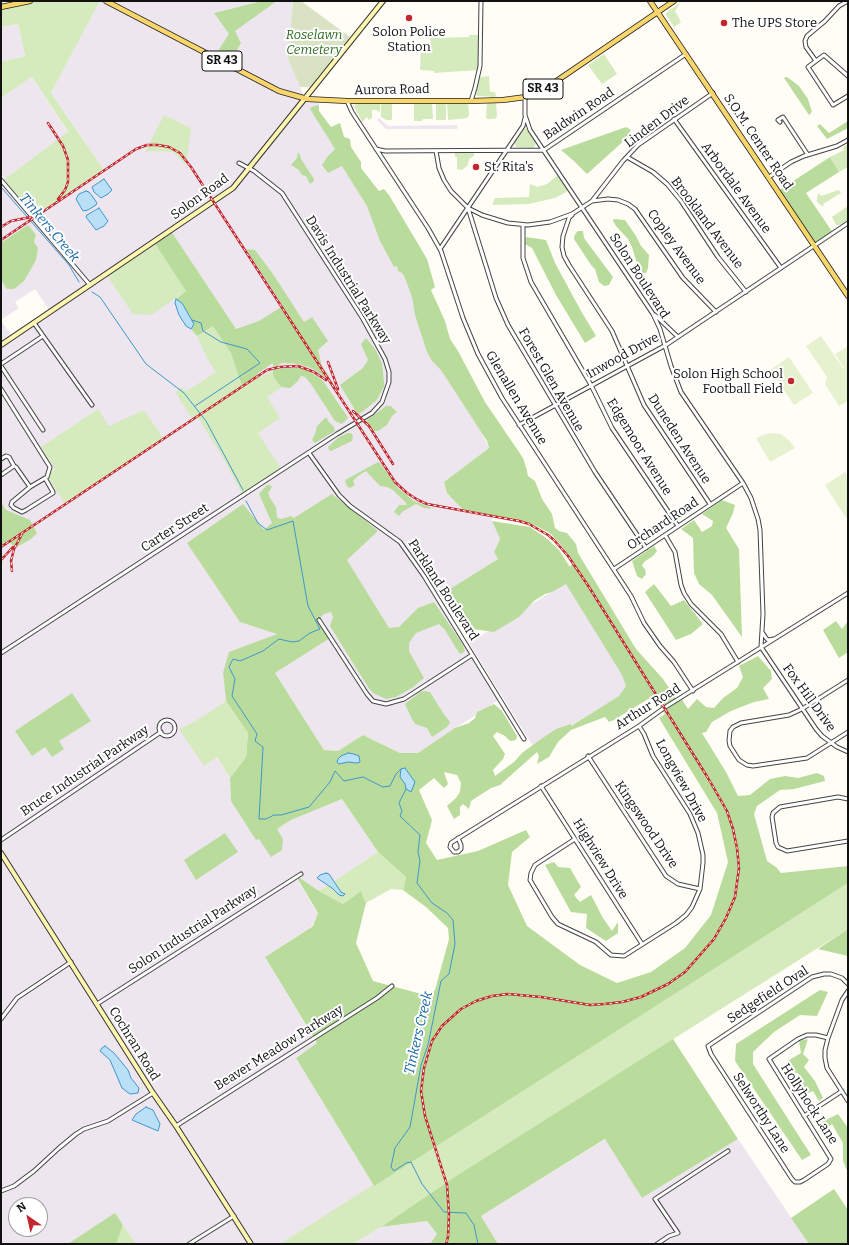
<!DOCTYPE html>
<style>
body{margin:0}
#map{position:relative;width:849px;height:1245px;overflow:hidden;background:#fffdf5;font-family:Bitter,serif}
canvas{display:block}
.frame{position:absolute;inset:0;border:2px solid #111;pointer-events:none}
.north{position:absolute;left:8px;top:1197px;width:40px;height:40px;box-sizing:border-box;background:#fff;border:1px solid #a0a0a0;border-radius:50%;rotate:326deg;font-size:11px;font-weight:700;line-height:16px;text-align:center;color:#111}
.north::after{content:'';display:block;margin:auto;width:14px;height:18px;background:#c4262e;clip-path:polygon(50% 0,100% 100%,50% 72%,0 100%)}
</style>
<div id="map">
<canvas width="849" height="1245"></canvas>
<div class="frame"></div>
<div class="north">N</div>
</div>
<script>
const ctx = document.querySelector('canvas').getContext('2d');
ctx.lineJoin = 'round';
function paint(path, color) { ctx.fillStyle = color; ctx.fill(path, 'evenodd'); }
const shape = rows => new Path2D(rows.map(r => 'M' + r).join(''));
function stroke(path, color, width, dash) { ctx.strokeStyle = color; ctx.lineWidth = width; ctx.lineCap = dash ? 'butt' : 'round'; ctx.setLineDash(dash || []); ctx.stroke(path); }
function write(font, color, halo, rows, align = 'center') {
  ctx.font = font + ' Bitter,serif'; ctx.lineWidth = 4; ctx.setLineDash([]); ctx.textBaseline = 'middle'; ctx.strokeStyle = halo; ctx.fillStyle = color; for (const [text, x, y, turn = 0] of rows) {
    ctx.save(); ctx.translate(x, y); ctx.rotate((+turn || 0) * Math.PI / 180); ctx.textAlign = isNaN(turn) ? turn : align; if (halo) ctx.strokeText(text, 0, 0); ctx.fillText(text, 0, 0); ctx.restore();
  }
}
paint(shape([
 [100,1,262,1,214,13,229,34,277,1,293,1,288,59,305,98,319,100,319,111,364,187,489,448,444,482,447,493,463,510,493,515,492,521,500,539,494,552,498,559,437,598,500,699,418,753,400,753,363,735,338,751,324,750,275,673,330,638,223,673,226,701,195,722,230,778,231,801,277,829,291,820,342,799,378,852,319,891,300,878,297,879,318,914,312,926,265,957,317,1044,296,1058,374,1186,280,1244,136,1244,115,1214,68,1244,1,1244,1,321,13,337,50,311,35,289,15,302,19,308,1,320,1,180,33,218,104,170,51,93],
 [16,1205,40,1205,40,1229,16,1229],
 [18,24,25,56,1,62,1,27],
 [32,77,68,133,5,179,1,174,1,98],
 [379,118,388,126,458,125,457,129,386,129,377,120],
 [566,583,631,689,534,748,469,643],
 [606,1139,642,1198,738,1139,809,1244,498,1244,481,1216],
 [427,1221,437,1234,430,1244,353,1244,381,1227]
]), '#eee6ef');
paint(shape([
 [30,1,100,1,51,93,104,170,33,218,2,181,68,132,32,77,1,98,1,62,25,56,18,24,1,27,1,7],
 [681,2,675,11,681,22,674,27,666,15,666,13],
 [469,35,478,35,479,70,434,73,434,71,420,70,421,47,431,46,430,38,469,37],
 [604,54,617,74,602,84,588,65],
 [489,76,490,92,495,92,496,96,494,97,477,96,476,93,480,77],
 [414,102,432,103,433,119,423,119,422,121,414,121],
 [444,102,446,105,446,120,436,120,436,103],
 [468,102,469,115,467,118,448,120,447,103],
 [487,102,496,102,497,116,495,119,488,119,486,118],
 [380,103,380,111,378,112,377,110,372,110,372,118,369,120,367,117,362,122,354,106,356,104],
 [381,103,392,103,392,120,386,120,381,117],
 [164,115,191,128,186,165,173,152,154,151,145,152],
 [526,128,536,142,535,146,532,148,516,147,514,142,522,131],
 [848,144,848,167,839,172,830,157,844,150,843,147],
 [455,153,474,153,474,156,469,159,468,165,462,170,457,169,457,157,455,157],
 [559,174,570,190,555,198,529,204,492,205,495,198,529,197,530,184,537,187,547,184],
 [839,190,841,193,823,204,824,207,822,206,817,202,817,197,819,193,821,196],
 [848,206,848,220,841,225,836,225,832,217],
 [154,242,186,291,151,315,133,314,106,274],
 [213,326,231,353,242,386,257,376,257,378,274,371,273,375,277,382,282,387,267,397,280,418,258,433,282,470,243,496,225,461,197,416,192,419,176,393,180,387,187,391,216,372,208,360,197,336],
 [98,409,109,426,144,410,163,438,65,504,48,478,50,473,55,469,41,447],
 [226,701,248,733,246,757,230,778,217,757,204,766,179,729,194,722],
 [378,852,406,877,403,890,391,889,366,903,361,891,343,904,319,891],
 [848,883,848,929,456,1176,381,1227,353,1244,280,1244],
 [115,1213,136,1244,68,1244]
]), '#d5ebbd');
paint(shape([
 [262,1,277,1,235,31,241,43,228,65,214,57,229,34,214,13],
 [787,77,799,86,808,99,812,112,809,115,784,78],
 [318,105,319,107,319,111,331,127,340,123,344,137,350,139,351,147,361,162,361,168,379,191,384,189,389,195,427,259,435,287,431,290,445,321,450,339,458,351,485,402,523,458,526,467,528,476,535,481,542,499,552,514,555,528,559,531,567,533,576,544,578,553,636,649,663,679,677,700,681,698,688,709,697,699,706,707,714,708,723,698,737,688,743,677,739,666,758,656,771,671,772,679,763,688,769,699,754,702,731,711,712,722,706,732,702,733,726,772,738,796,750,795,770,779,785,776,798,778,817,773,824,776,825,781,794,789,780,790,757,806,754,814,767,861,776,867,781,873,848,866,848,883,374,1186,296,1058,317,1043,265,957,313,926,318,913,297,878,300,878,319,891,343,904,361,891,366,903,356,943,373,981,429,996,435,990,449,939,448,928,426,907,403,890,406,877,378,852,342,799,291,820,277,829,283,839,282,850,271,857,259,839,256,840,231,801,230,778,246,757,248,733,226,701,223,673,229,652,277,634,240,622,187,543,243,504,264,530,272,523,259,494,267,485,270,485,272,487,268,493,270,498,276,507,277,518,281,519,291,516,294,518,332,494,378,531,347,560,389,628,399,627,418,608,434,602,463,645,465,651,461,654,459,653,445,630,439,624,416,633,409,643,409,651,424,678,412,688,396,697,386,699,373,693,368,687,330,626,333,617,331,612,324,614,318,619,330,638,275,673,324,750,338,751,363,735,400,753,418,753,455,728,469,723,475,718,477,712,494,704,502,711,517,736,516,740,510,741,505,736,497,732,493,736,505,754,503,759,493,770,495,776,514,762,522,753,541,739,556,729,571,724,571,726,619,696,626,686,622,675,566,584,552,592,545,594,534,601,519,617,494,632,466,628,445,601,442,594,498,559,494,552,500,539,492,521,530,527,546,538,559,550,570,567,573,562,560,544,550,533,534,525,515,519,463,510,447,493,444,482,489,448,487,441,441,370,432,361,427,352,415,315,412,297,405,278,402,273,398,271,397,266,394,267,380,241,367,206,342,166,328,173,322,165,328,156,335,149,310,109,312,107],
 [653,696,665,714,659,718,717,813,728,862,711,915,685,948,651,972,617,983,580,965,527,926,508,885,512,852,530,837,526,830,478,851,437,860,426,843,432,820,419,790,434,778,444,788,448,784,444,772,457,775,461,783,460,792,456,798,447,806,454,819,460,815,460,807,463,804,469,809,471,801,491,788,500,785,537,752,539,756,537,764,549,757,558,742,571,730,605,717,609,722,614,720],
 [848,121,848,128,827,139,817,126,820,124,829,133],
 [626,127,631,130,626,139,587,174,575,162,561,150],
 [298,152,301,157,301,159,314,179,314,181,310,184,306,176,302,175,299,170,291,165,297,158],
 [830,157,839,172,806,193,833,233,814,246,778,191],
 [614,219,625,220,636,236,641,246,649,255,648,268,646,273,640,273,632,247,628,239,616,226,613,221],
 [28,225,36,235,34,242,38,248,36,260,24,281,14,289,7,289,1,280,1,243],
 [171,231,236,329,259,321,283,306,246,249,255,250,273,274,304,322,312,317,328,341,318,350,322,366,333,383,313,369,299,364,281,363,274,370,284,368,302,368,317,376,323,381,347,416,348,418,342,424,335,421,311,384,305,377,301,376,297,382,290,388,282,387,277,382,273,375,273,363,258,373,257,376,242,386,231,353,213,326,197,336,191,329,194,324,182,303,176,299,186,291,154,242],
 [578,231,583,231,584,238,613,277,609,285,604,286,599,282,595,269,591,265,574,239,575,234],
 [526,237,546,240,555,263,581,311,596,336,585,343,556,295,532,248,525,244],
 [366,338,375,349,382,363,384,382,384,387,376,401,358,415,340,385,363,368,368,360,361,344],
 [386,406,391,406,397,412,392,416,387,425,378,431,374,431,366,421],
 [325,418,327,418,328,421,334,427,335,431,315,443,312,440,315,434,317,426],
 [348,433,351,433,353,436,352,441,331,451,329,450,328,447,339,437],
 [378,462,380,463,398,488,414,501,430,507,431,509,424,508,416,504,402,512,399,516,394,512,399,505,406,505,407,504,393,490,387,487,380,486,366,471,358,476,353,481,355,485,350,488,347,486,345,481,347,479],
 [722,500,735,505,733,513,726,528,739,549,742,637,712,595,699,584,694,573,693,538,681,529,694,520,702,532,712,526,713,521,702,514],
 [1,502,6,510,30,520,37,533,31,539,17,547,8,542,1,546],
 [654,546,657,551,653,556,644,562,642,566,645,569,646,574,642,579,637,576,632,561],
 [654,584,671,606,684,600,703,624,691,634,676,640,645,592],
 [836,621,842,629,848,621,848,652,839,658,823,630],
 [424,691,430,692,445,716,449,720,450,723,447,727,432,737,427,728,415,724,412,719,405,704,420,692],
 [72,693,91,721,59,741,64,749,52,757,45,747,32,756,15,731],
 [225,833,238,852,196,880,184,860],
 [554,862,558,867,570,868,581,887,574,895,580,902,591,895,603,918,612,931,618,922,618,933,606,941,586,928,587,914,571,912,545,865],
 [848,929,848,956,818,949],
 [820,990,828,992,817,1016,800,1015,774,1032,753,1052,753,1064,811,1155,802,1160,735,1061,736,1044],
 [673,1039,738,1139,642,1198,605,1139,481,1216,498,1244,430,1244,437,1234,427,1221,381,1227,456,1176],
 [808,1039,803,1054,809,1060,804,1067,815,1081,823,1098,819,1101,813,1091,798,1097,796,1093,804,1086,798,1073,791,1072,786,1062,801,1053,799,1041],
 [838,1114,848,1128,848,1173,843,1161,843,1143,832,1124,827,1128,822,1122],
 [834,1189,848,1210,848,1244,809,1244,791,1218],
 [115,1213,122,1224,122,1227,116,1244,68,1244]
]), '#b9dc9c');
paint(shape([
 [293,1,301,1,350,37,310,87,300,87,288,59]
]), '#d9e3c4');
paint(shape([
 [821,336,843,368,844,368,835,354,848,346,848,401,839,406,825,384,827,377,806,346],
 [789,357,813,393,794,405,770,370],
 [769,433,781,434,789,440,795,448,770,462,756,438],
 [845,472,848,477,848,517,846,518,825,485]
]), '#e6f2cf');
const water = shape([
 [104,179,112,190,108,194,101,198,94,192,92,187,104,179],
 [86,191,89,192,93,197,97,203,96,205,88,210,83,211,76,199,79,194,86,191],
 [99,208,108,221,104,226,96,230,86,217,87,215,99,208],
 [176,299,182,303,194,324,191,329,186,326,179,315,175,303,176,299],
 [348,753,354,754,359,756,360,762,357,763,348,762,339,764,337,762,338,759,341,756,348,753],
 [405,768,415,782,411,792,406,789,405,784,400,777,401,769,405,768],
 [326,873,329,874,341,892,345,894,343,896,339,895,332,888,317,878,320,875,326,873],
 [105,1046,114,1053,128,1070,131,1078,139,1088,138,1093,130,1094,122,1088,110,1060,100,1051,102,1048,105,1046],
 [146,1107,153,1110,160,1124,158,1131,132,1120,136,1114,146,1107]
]);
paint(water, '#b9e0f7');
stroke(water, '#3f96cf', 1);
stroke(shape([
 [1,187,69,265,79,282],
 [92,292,100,297,146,364,184,393,206,421,243,490],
 [192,320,201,323,203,331,221,342,247,349,260,363,195,406],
 [246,501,258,523,267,530,293,521,308,606,320,629,310,633,299,641,292,642,279,639,263,651,240,661,233,659,229,667,235,679,232,696,257,734,255,741,263,747,259,819,266,819,274,815,281,815,309,807,330,782,335,771,344,781,363,777,383,787,390,786,396,774,401,769],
 [406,789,399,803,402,811,400,816,420,835,418,852,420,861,417,883,432,903,447,913,453,920,455,944,449,974,441,981,428,1045,421,1065,410,1127,395,1148,391,1167,394,1171,406,1163,411,1162,422,1184,444,1212,466,1213,474,1225,478,1244]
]), '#3f96cf', 1);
const street = shape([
 [816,61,806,47,805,41,807,36,825,21,839,6,848,1],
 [848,76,824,55,808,67,833,105,848,96],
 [525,97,525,115,530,130,653,314,660,329,671,366,681,392,743,483,751,498,758,519,760,530,763,614,761,647],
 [347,101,352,112,428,228,441,251,463,318,478,354,502,398,631,596,644,623,660,646,674,662,693,691],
 [471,101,475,88,480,66,481,1],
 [674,119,781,268],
 [780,122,778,120,783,117,808,155],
 [376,149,385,151,544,150,686,54],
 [436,151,439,168,444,180,451,191,468,208,482,215,508,223,528,225,550,222,572,214,592,201,623,161,638,145,713,93],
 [627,157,653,172,667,184,681,201,718,257,746,292],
 [769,177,791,162,804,156,837,146,848,140],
 [1,180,90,285],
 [592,201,608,199,618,200,628,204,635,209,683,278,716,312],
 [468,208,496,298,508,325,595,472,646,548],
 [572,215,569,218,563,236,562,247,564,256,569,265,612,331,644,405,710,504],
 [523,225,523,258,531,282,591,385,612,428,678,526],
 [440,249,523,126,525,118],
 [655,315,678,337],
 [34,323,92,405],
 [1,364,43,336],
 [1,366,43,430],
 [1,389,50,467,47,477,30,487,16,467,14,466,9,457,6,456,1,459],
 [519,425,666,345,848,223],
 [309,453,339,495,350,506,400,542,424,576,524,739],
 [1,475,14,466],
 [30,487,12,502,11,505,14,508,22,512,26,510,53,493,53,492,45,478],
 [665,535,675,552,681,585,684,593,691,604,721,634,738,662],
 [614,569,743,483],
 [319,620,367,694,373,701,386,704,404,699,472,655],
 [762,632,766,638,768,640,774,639],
 [761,647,816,729,822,736,837,747,848,752],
 [1,653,337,434,372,413,382,402,389,382,389,372,385,359,363,319,282,193,254,171,239,163],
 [848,680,802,709,789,715,741,723,733,727,730,731,729,741,730,746,739,760,747,765,753,766,807,758,848,732],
 '159 728a8 8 0 1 1 16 0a8 8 0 1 1-16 0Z',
 [588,756,666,876,678,884,700,889],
 [541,786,642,944],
 [848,799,838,797,780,807,773,813,772,817,776,843,778,847,787,851,848,841],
 [458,838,461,845,461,849,458,852,454,852,450,847,451,843,454,841,639,726,664,708,848,593],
 [575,839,535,865,531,873,530,880,552,917,558,924,596,942,611,955,624,956,676,923,686,915,692,907,700,889,703,863,703,855,698,833,690,814,653,756,644,734,639,726],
 [1,840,161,732],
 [848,991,842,1000,828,1038,825,1050,825,1058,827,1068,848,1101],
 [97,1004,301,874],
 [1,1019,17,998,71,962],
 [828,1038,816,1035,807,1035,798,1039,769,1059,831,1159,828,1164,804,1180,800,1182,795,1182,792,1179,711,1054,708,1046,812,977,824,974,831,974,842,978,848,984],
 [804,1116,842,1091],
 [176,1126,377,998,392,986],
 [1,1191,14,1186,34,1171,59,1148,76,1134,84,1129,108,1121,153,1093],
 [189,1244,234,1216],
 [657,1244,669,1236,678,1233,655,1199,728,1151]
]);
const secondary = shape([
 [1,345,233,188,383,1],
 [1,853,153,1093,176,1126,251,1244]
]);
const primary = shape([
 [106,1,279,91,307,99,347,101,471,101,503,100,526,97,555,82,674,1],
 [650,1,848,296],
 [1,7,30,1]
]);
stroke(street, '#444', 5);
stroke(secondary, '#333', 6);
stroke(primary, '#222', 6);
stroke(street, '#fff', 3);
stroke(secondary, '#fff6b0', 4);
stroke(primary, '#f9d66b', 4.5);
const rail = shape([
 [48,123,63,146,68,160,68,182,65,190,58,199],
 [1,227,11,221,31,217],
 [1,240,136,149,147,145,158,145,169,147,180,153,191,167,395,482,407,493,418,500,427,504,519,521,529,524,548,535,554,540,568,556,589,587,708,778,727,811,733,829,737,848,739,868,735,897,726,918,714,939,685,972,668,984,641,997,622,1002,604,1004,590,1005,541,997,508,994,492,996,476,1001,461,1009,442,1026,432,1041,424,1068,421,1091,425,1116,447,1185,449,1214,448,1237,446,1244],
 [328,362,338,389],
 [353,411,369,426,393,464],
 [1,547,267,370,280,367,298,366,314,372,326,380],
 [1,560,13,547],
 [12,571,11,561,14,549,22,534]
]);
stroke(rail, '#c4262e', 2.5);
stroke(rail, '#fff', 1, [3]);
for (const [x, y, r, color] of [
 [409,18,4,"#c4262e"],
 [724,23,4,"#c4262e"],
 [476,167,4,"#c4262e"],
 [791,381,4,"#c4262e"]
]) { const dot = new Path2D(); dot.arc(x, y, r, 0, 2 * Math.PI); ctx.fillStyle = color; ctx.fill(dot); stroke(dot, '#fff', 1.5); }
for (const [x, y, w] of [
 [222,61,40],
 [543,89,40]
]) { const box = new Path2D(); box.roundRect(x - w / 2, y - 10, w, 20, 3); ctx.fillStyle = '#fff'; ctx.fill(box); stroke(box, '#111', 1); }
write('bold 12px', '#111', null, [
 ["SR 43",222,61],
 ["SR 43",543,89]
]);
write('13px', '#111', '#fff', [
 ["The UPS Store",732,23],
 ["Solon Police",409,32,"center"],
 ["Station",409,47,"center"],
 ["St. Rita's",484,167],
 ["Solon High School",783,374,"right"],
 ["Football Field",783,389,"right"]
], 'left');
write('italic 13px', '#2f6b1f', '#fff', [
 ["Roselawn",314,35],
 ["Cemetery",314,50]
]);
write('13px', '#111', '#fff', [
 ["Aurora Road",392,90,-1],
 ["Baldwin Road",579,114,-34],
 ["Linden Drive",657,122,-37],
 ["S.O.M. Center Road",758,142,56],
 ["Arbordale Avenue",736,188,54],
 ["Solon Road",200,197,-36],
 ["Brookland Avenue",707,223,53],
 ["Copley Avenue",676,247,54],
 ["Solon Boulevard",639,276,57],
 ["Davis Industrial Parkway",348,280,58],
 ["Inwood Drive",623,356,-29],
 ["Forest Glen Avenue",551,380,60],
 ["Glenallen Avenue",516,398,59],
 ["Duneden Avenue",679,439,57],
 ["Edgemoor Avenue",639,447,58],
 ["Orchard Road",663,524,-34],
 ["Carter Street",175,528,-33],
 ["Parkland Boulevard",443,590,57],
 ["Fox Hill Drive",809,698,54],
 ["Arthur Road",648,707,-32],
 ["Bruce Industrial Parkway",85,771,-34],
 ["Longview Drive",681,781,61],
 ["Kingswood Drive",646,825,56],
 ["Highview Drive",600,859,58],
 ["Solon Industrial Parkway",193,930,-33],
 ["Sedgefield Oval",768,995,-33],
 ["Cochran Road",134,1044,58],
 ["Beaver Meadow Parkway",279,1048,-32],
 ["Hollyhock Lane",809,1104,57],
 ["Selworthy Lane",761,1113,57]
]);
write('italic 14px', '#1768a6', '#fff', [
 ["Tinkers Creek",49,228,50],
 ["Tinkers Creek",419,1033,-77]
]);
</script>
